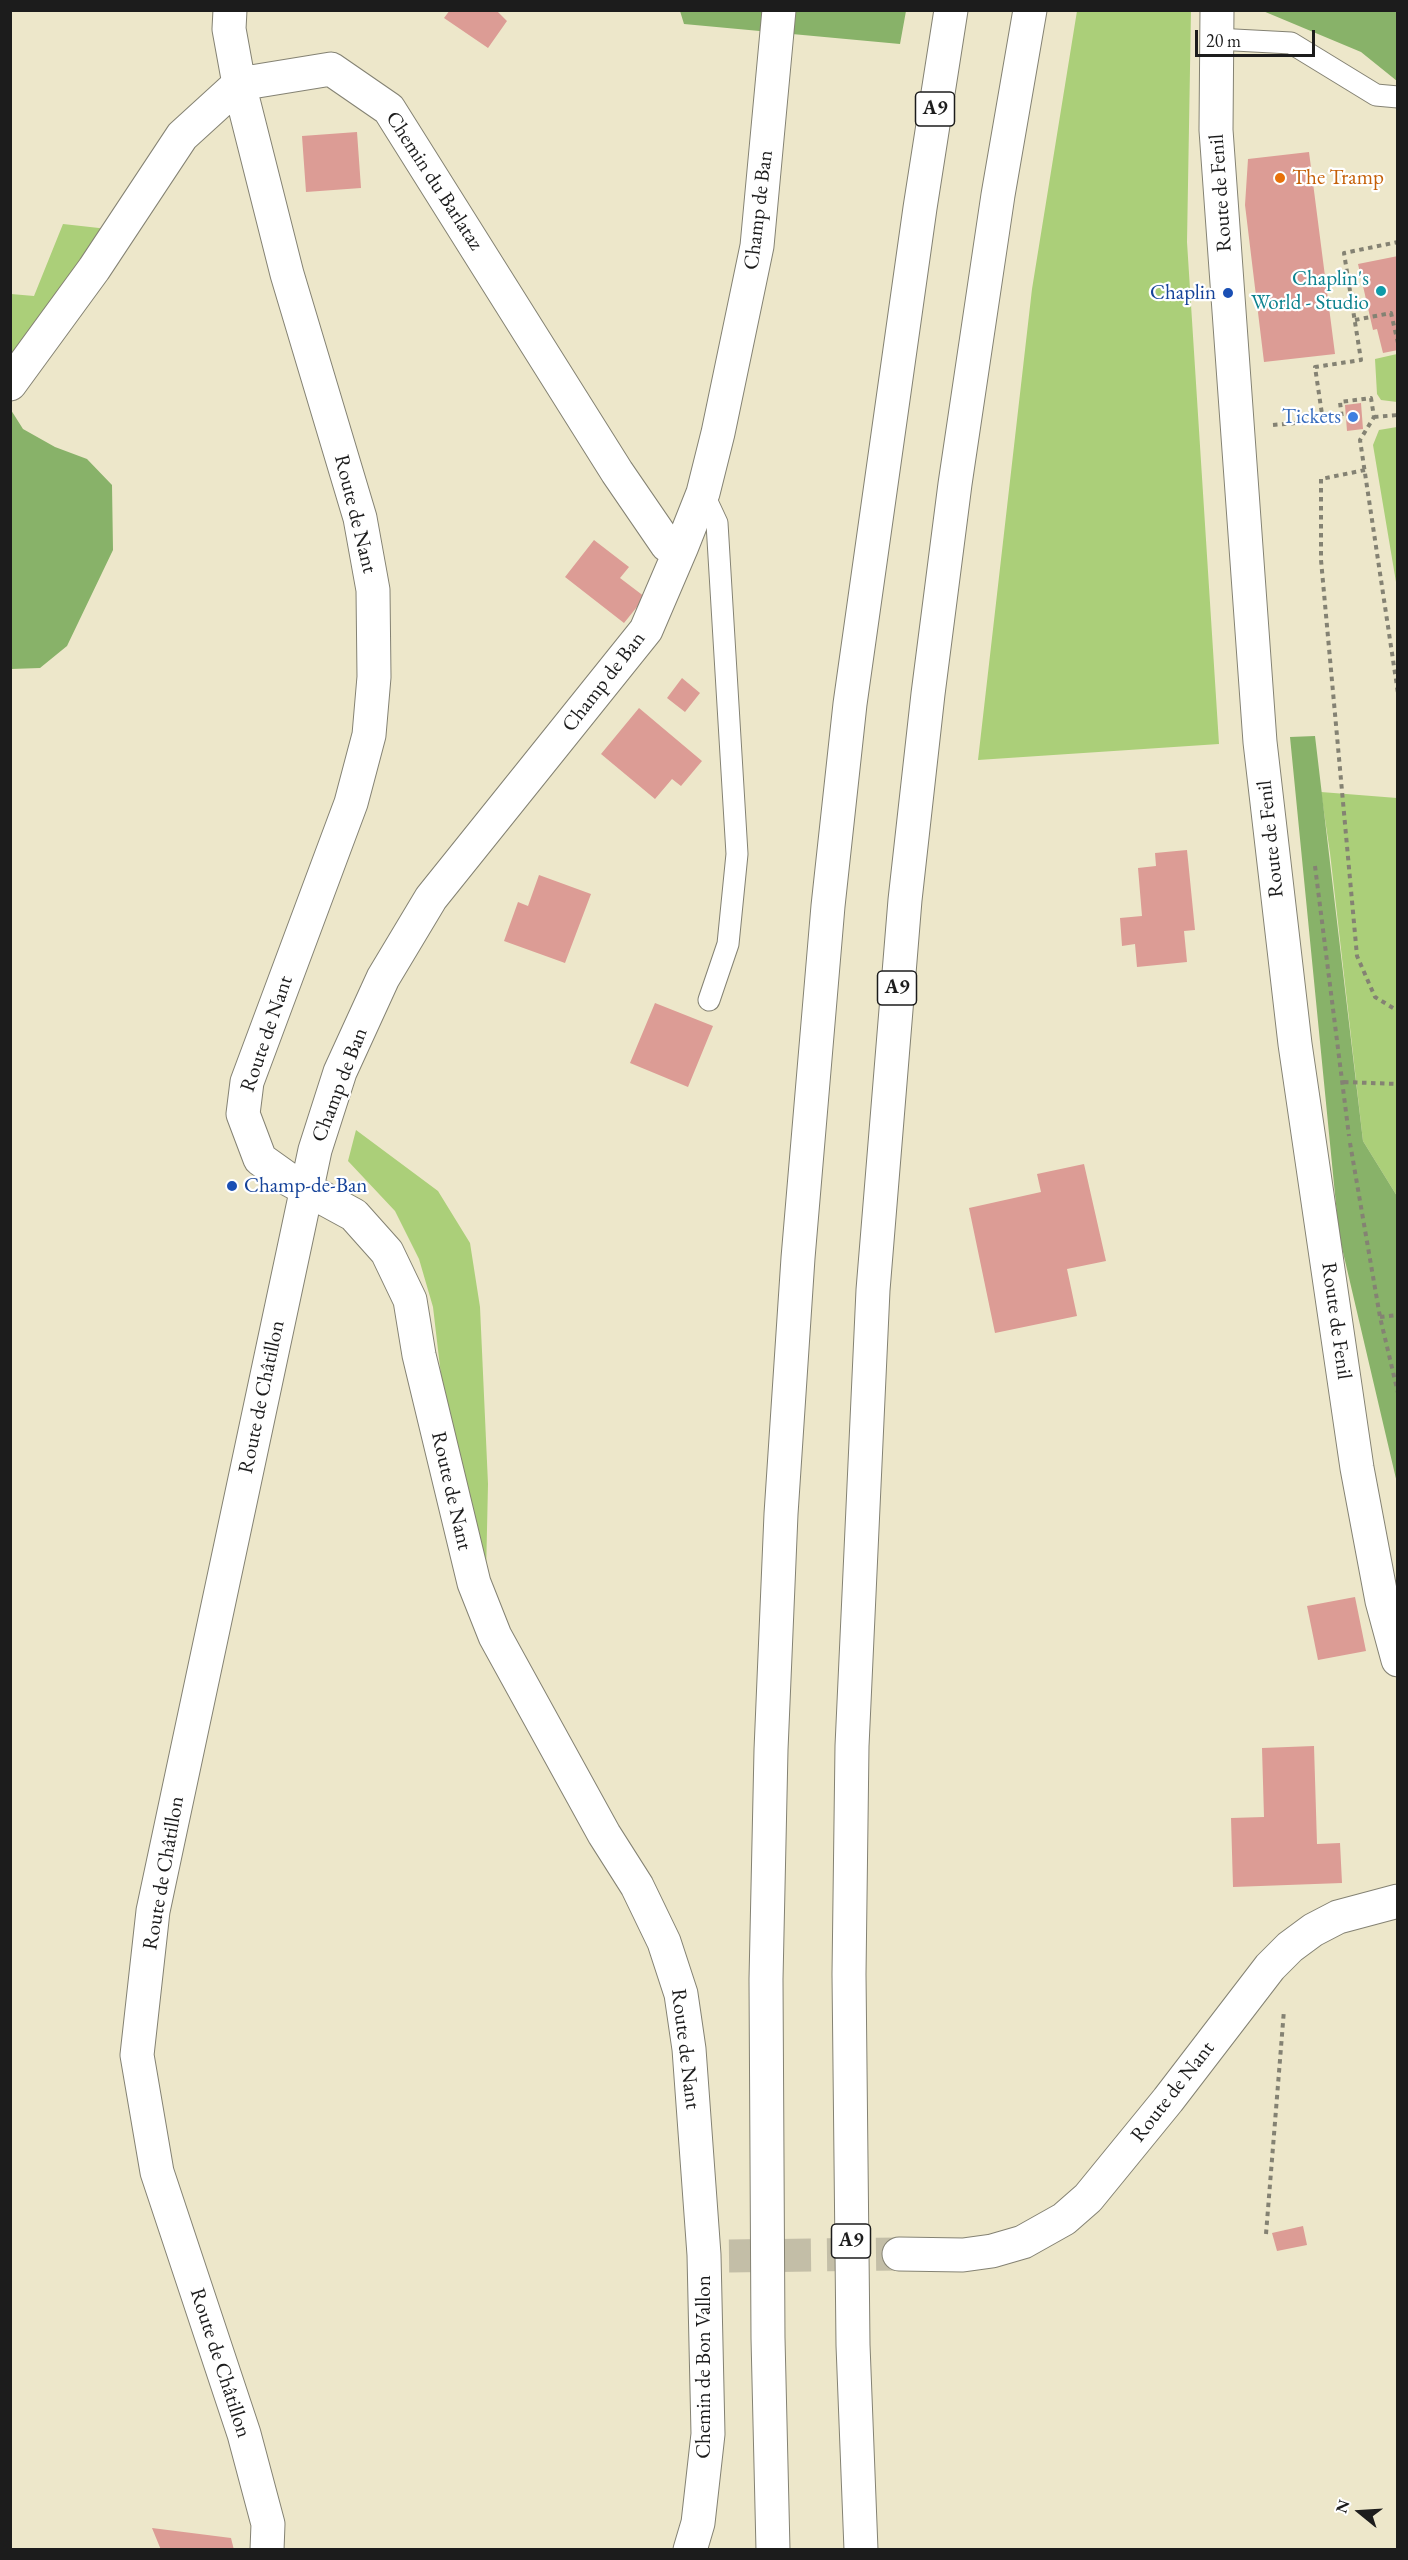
<!DOCTYPE html>
<meta charset="utf-8">
<style>
body{margin:0}
#map{position:relative;width:1408px;height:2560px;overflow:hidden;background:#ede7ca;font-family:"EB Garamond",serif}
canvas{display:block}
.frame{position:absolute;inset:0;border:12px solid #1c1c1c;pointer-events:none}
.north{position:absolute;left:1330px;top:2482px;width:60px;height:60px;-webkit-text-stroke:4px #fff;paint-order:stroke;rotate:288deg;font-size:16px;font-weight:700;line-height:24px;text-align:center;color:#1c1c1c}
.north::after{content:'';display:block;margin:auto;width:21px;height:27px;background:#1c1c1c;clip-path:polygon(50% 0,100% 100%,50% 72%,0 100%)}
.scale{position:absolute;left:1195px;top:30px;width:120px;height:27px;box-sizing:border-box;border:3px solid #1c1c1c;border-top:0;padding-left:8px;font-size:18px;line-height:21px;white-space:nowrap;color:#1c1c1c;-webkit-text-stroke:4px #fff;paint-order:stroke}
</style>
<div id="map">
<canvas width="1408" height="2560"></canvas>
<div class="frame"></div>
<div class="north">N</div>
<div class="scale">20 m</div>
</div>
<script>
const ctx = document.querySelector('canvas').getContext('2d');
ctx.lineJoin = 'round';
function paint(path, color) { ctx.fillStyle = color; ctx.fill(path, 'evenodd'); }
const shape = rows => new Path2D(rows.map(r => 'M' + r).join(''));
function stroke(path, color, width, dash) { ctx.strokeStyle = color; ctx.lineWidth = width; ctx.lineCap = dash ? 'butt' : 'round'; ctx.setLineDash(dash || []); ctx.stroke(path); }
function write(font, color, halo, rows, align = 'center') {
  ctx.font = font + ' "EB Garamond",serif'; ctx.lineWidth = 4.5; ctx.setLineDash([]); ctx.textBaseline = 'middle'; ctx.strokeStyle = halo; ctx.fillStyle = color; for (const [text, x, y, turn = 0] of rows) {
    ctx.save(); ctx.translate(x, y); ctx.rotate((+turn || 0) * Math.PI / 180); ctx.textAlign = isNaN(turn) ? turn : align; if (halo) ctx.strokeText(text, 0, 0); ctx.fillText(text, 0, 0); ctx.restore();
  }
}
paint(shape([
 [1077,11,1191,11,1187,242,1219,744,978,760,1032,289],
 [63,224,108,229,11,393,11,294,34,296],
 [1397,354,1397,402,1381,400,1377,394,1375,359],
 [1397,427,1398,427,1397,588,1373,445,1379,430],
 [1321,792,1397,798,1397,1196,1363,1141,1330,853],
 [356,1130,438,1191,470,1243,480,1307,488,1484,486,1575,442,1384,433,1307,419,1259,395,1211,348,1161]
]), '#abcf79');
paint(shape([
 [680,11,906,11,900,44,684,24],
 [1263,11,1397,11,1397,81,1361,52],
 [11,410,23,429,55,447,87,459,112,485,113,550,67,646,40,668,11,669],
 [1315,736,1363,1141,1397,1196,1397,1483,1339,1235,1290,737]
]), '#88b269');
paint(shape([
 [450,10,496,10,507,21,488,48,444,18],
 [357,132,361,188,306,192,302,136],
 [1309,152,1335,354,1264,362,1245,205,1248,159],
 [1398,256,1398,350,1383,353,1377,329,1373,330,1358,264],
 [1361,403,1363,429,1347,431,1345,405],
 [594,540,629,567,620,578,645,597,624,623,565,577],
 [682,678,700,693,685,712,667,698],
 [639,708,702,761,681,786,672,779,655,799,601,754],
 [1187,850,1195,930,1184,931,1187,962,1137,967,1135,944,1122,946,1120,918,1142,916,1138,868,1156,866,1155,853],
 [539,875,591,894,565,963,504,941,518,902,528,906],
 [655,1003,713,1026,688,1087,630,1063],
 [1084,1164,1106,1261,1067,1269,1077,1316,995,1333,969,1208,1041,1192,1037,1174],
 [1355,1597,1366,1651,1318,1660,1307,1606],
 [1314,1746,1317,1844,1340,1843,1342,1883,1233,1887,1231,1818,1264,1817,1262,1748],
 [1303,2226,1307,2245,1277,2251,1272,2233],
 [152,2528,231,2538,234,2550,161,2550]
]), '#dc9c95');
stroke(shape([
 [729,2256,899,2254]
]), '#c3bea7', 33, [33, 16]);
const service = shape([
 [1216,39,1291,43,1376,95,1398,97],
 [703,493,717,523,737,854,728,944,709,1000]
]);
const minor = shape([
 [230,10,229,29,239,84,287,274,360,518,373,590,374,677,369,735,351,803,247,1082,243,1114,260,1159,288,1179,354,1215,387,1252,410,1300,419,1355,474,1583,495,1636,604,1834,637,1886,664,1942,681,1994,689,2049,704,2255,708,2434,698,2523,690,2550],
 [10,384,94,269,182,136,239,84,331,69,389,109,617,472,667,545,682,546],
 [899,2254,963,2255,992,2251,1023,2242,1064,2219,1088,2198,1168,2100,1270,1967,1290,1947,1313,1930,1338,1917,1398,1901],
 [267,2550,268,2524,244,2434,157,2172,137,2055,153,1911,315,1150,340,1072,383,978,431,898,646,630,682,546,703,493,718,433,757,246,779,10]
]);
const tertiary = shape([
 [1217,10,1216,130,1260,742,1295,1044,1357,1468,1382,1601,1398,1660]
]);
const motorway = shape([
 [773,2550,768,2338,766,1979,771,1750,781,1514,798,1258,828,906,850,704,920,208,951,10],
 [861,2550,853,2345,849,1974,852,1746,873,1290,905,900,928,694,955,484,998,195,1030,10]
]);
stroke(service, '#848273', 23);
stroke(minor, '#848273', 35);
stroke(tertiary, '#848273', 35);
stroke(motorway, '#848273', 35);
stroke(shape([
 [1355,320,1391,313,1398,343],
 [1374,417,1398,415],
 [1323,421,1315,367,1361,360,1344,253,1398,242],
 [1273,425,1342,419,1340,402,1371,398,1374,417,1360,440,1398,693],
 [1365,470,1321,479,1321,560,1357,956,1375,997,1398,1011],
 [1315,866,1349,1136],
 [1344,1082,1398,1084],
 [1350,1143,1380,1317,1398,1393],
 [1380,1317,1398,1315],
 [1266,2234,1284,2010]
]), '#848273', 4, [4.5, 4.5]);
stroke(service, '#fff', 21);
stroke(minor, '#fff', 33);
stroke(tertiary, '#fff', 33);
stroke(motorway, '#fff', 33);
for (const [x, y, r, color] of [
 [1280,178,6,"#e8710a"],
 [1381,291,6,"#0f9aa8"],
 [1228,293,6,"#1a4fb4"],
 [1353,417,6,"#3f7fe0"],
 [232,1186,6,"#1a4fb4"]
]) { const dot = new Path2D(); dot.arc(x, y, r, 0, 2 * Math.PI); ctx.fillStyle = color; ctx.fill(dot); stroke(dot, '#fff', 2); }
for (const [x, y, w] of [
 [935,109,39],
 [897,988,39],
 [851,2241,39]
]) { const box = new Path2D(); box.roundRect(x - w / 2, y - 17, w, 34, 4.5); ctx.fillStyle = '#fff'; ctx.fill(box); stroke(box, '#1c1c1c', 1.5); }
write('bold 20px', '#1c1c1c', null, [
 ["A9",935,109],
 ["A9",897,988],
 ["A9",851,2241]
]);
write('21px', '#c56008', '#fff', [
 ["The Tramp",1292,178]
], 'left');
write('21px', '#1c1c1c', '#fff', [
 ["Chemin du Barlataz",434,181,57],
 ["Route de Fenil",1221,193,-94],
 ["Champ de Ban",759,210,-83],
 ["Route de Nant",355,514,76],
 ["Champ de Ban",604,682,-52],
 ["Route de Fenil",1271,839,-96],
 ["Route de Nant",267,1034,-71],
 ["Champ de Ban",340,1085,-69],
 ["Route de Fenil",1336,1321,82],
 ["Route de Châtillon",262,1397,-78],
 ["Route de Nant",451,1491,77],
 ["Route de Châtillon",164,1873,-80],
 ["Route de Nant",685,2049,83],
 ["Route de Nant",1173,2092,-52],
 ["Route de Châtillon",220,2363,72],
 ["Chemin de Bon Vallon",704,2367,-90]
]);
write('21px', '#0d838f', '#fff', [
 ["Chaplin's",1369,279],
 ["World - Studio",1369,303]
], 'right');
write('21px', '#164399', '#fff', [
 ["Chaplin",1216,293],
 ["Champ-de-Ban",244,1186,"left"]
], 'right');
write('21px', '#366cbe', '#fff', [
 ["Tickets",1341,417]
], 'right');
</script>
